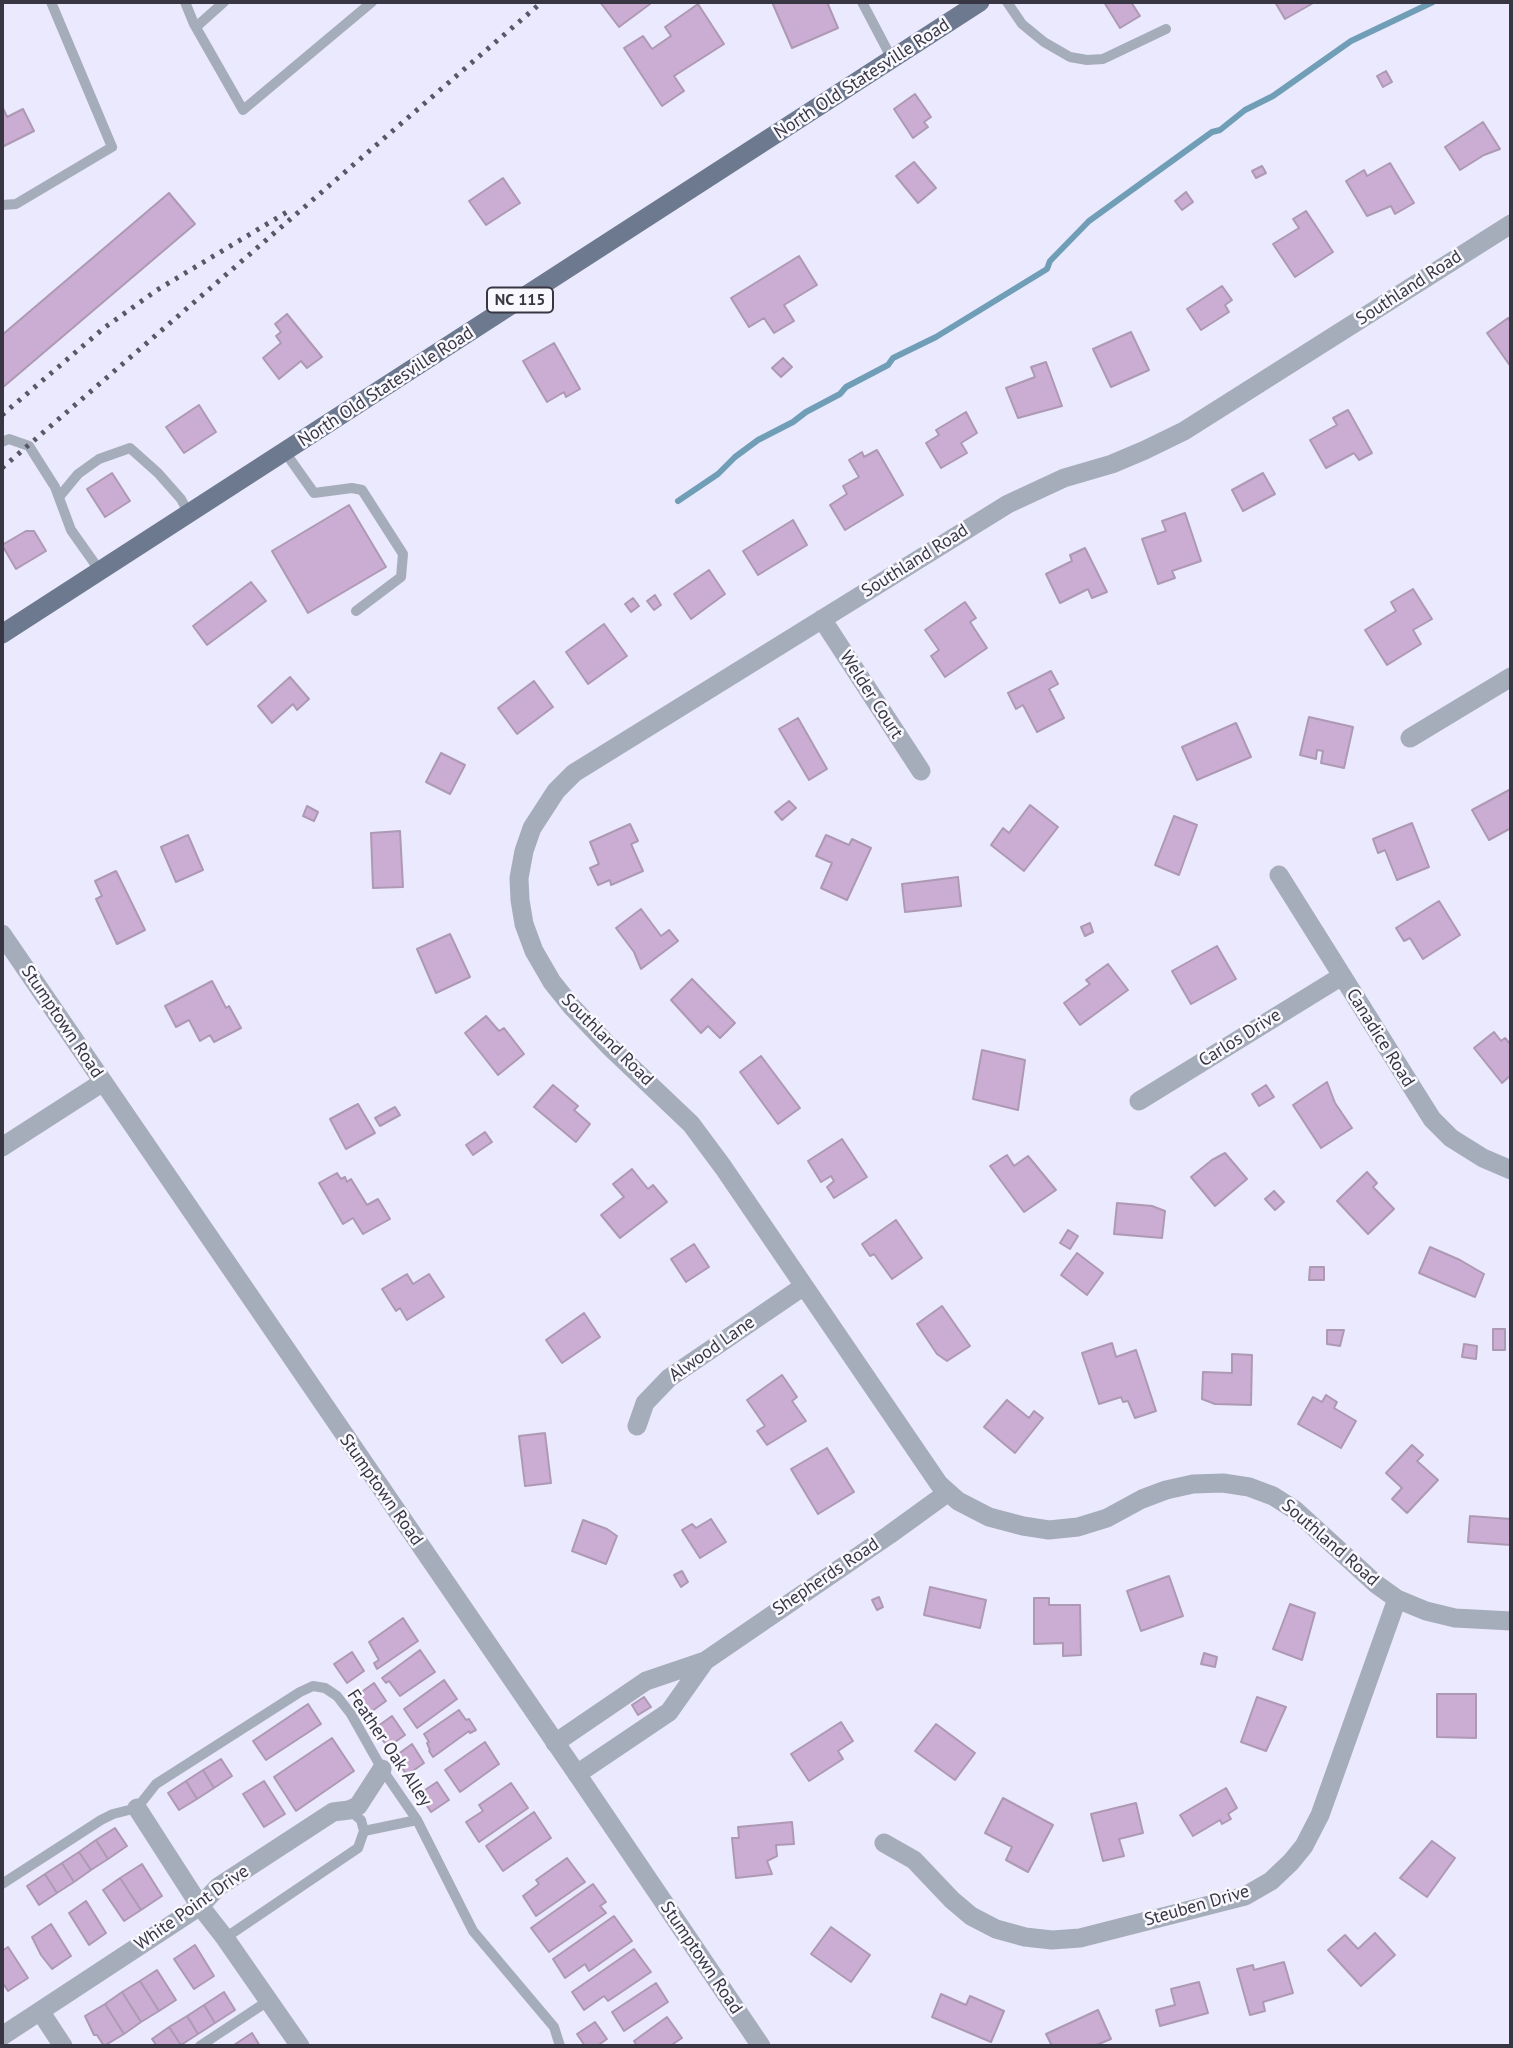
<!DOCTYPE html>
<style>
body{margin:0}
#map{position:relative;width:1513px;height:2048px;overflow:hidden;background:#ebe9fd;font-family:"PT Sans",sans-serif}
canvas{display:block}
.frame{position:absolute;inset:0;border:4px solid #373642;pointer-events:none}
</style>
<div id="map">
<canvas width="1513" height="2048"></canvas>
<div class="frame"></div>
</div>
<script>
const ctx = document.querySelector('canvas').getContext('2d');
ctx.lineJoin = 'round';
const shape = rows => new Path2D(rows.map(r => 'M' + r).join(''));
function stroke(path, color, width, dash) { ctx.strokeStyle = color; ctx.lineWidth = width; ctx.lineCap = dash ? 'butt' : 'round'; ctx.setLineDash(dash || []); ctx.stroke(path); }
function paint(path, color) { ctx.fillStyle = color; ctx.fill(path, 'evenodd'); }
function write(font, color, halo, rows, align = 'center') {
  ctx.font = font + ' "PT Sans",sans-serif'; ctx.lineWidth = 5; ctx.setLineDash([]); ctx.textBaseline = 'middle'; ctx.strokeStyle = halo; ctx.fillStyle = color; for (const [text, x, y, turn = 0] of rows) {
    ctx.save(); ctx.translate(x, y); ctx.rotate((+turn || 0) * Math.PI / 180); ctx.textAlign = isNaN(turn) ? turn : align; if (halo) ctx.strokeText(text, 0, 0); ctx.fillText(text, 0, 0); ctx.restore();
  }
}
stroke(shape([
 [678,501,718,474,735,457,758,440,793,422,806,412,840,394,846,387,888,365,893,358,936,337,1047,269,1050,261,1089,221,1212,132,1220,130,1245,110,1273,96,1351,41,1433,2]
]), '#709eb7', 6);
const building = shape([
 [600,2,648,2,650,4,619,27,600,2],
 [772,2,827,2,838,28,792,48,772,2],
 [1104,2,1131,2,1140,16,1120,28,1104,2],
 [1275,2,1315,2,1285,19,1275,2],
 [698,4,724,44,674,76,684,91,662,106,624,48,643,36,652,49,671,36,665,27,698,4],
 [1386,71,1392,82,1383,87,1377,76,1386,71],
 [915,94,931,117,924,122,928,127,913,138,894,109,915,94],
 [2,106,7,117,23,109,34,131,2,147,2,106],
 [1483,122,1500,149,1484,155,1460,170,1445,147,1483,122],
 [914,162,936,188,918,203,896,176,914,162],
 [1390,163,1414,203,1395,214,1391,206,1367,216,1346,181,1364,170,1367,176,1390,163],
 [1262,166,1266,173,1256,178,1252,171,1262,166],
 [503,178,520,203,486,225,469,201,503,178],
 [1186,192,1193,202,1182,210,1175,201,1186,192],
 [169,193,195,224,2,388,2,335,169,193],
 [1306,211,1333,252,1295,277,1273,244,1299,228,1293,219,1306,211],
 [799,256,817,285,784,305,794,321,774,333,764,318,749,327,731,298,799,256],
 [1222,286,1232,300,1225,305,1229,312,1201,330,1187,309,1222,286],
 [287,314,322,357,307,368,301,361,279,379,263,358,281,343,276,336,281,332,275,324,287,314],
 [1508,318,1511,323,1511,367,1487,333,1508,318],
 [1131,332,1149,370,1111,387,1093,349,1131,332],
 [554,343,580,389,566,397,564,392,547,402,523,361,554,343],
 [783,358,792,367,781,377,772,368,783,358],
 [1046,362,1062,406,1018,418,1006,388,1035,377,1031,367,1046,362],
 [199,405,216,432,184,453,166,427,199,405],
 [1348,410,1372,453,1359,460,1354,453,1326,468,1310,440,1337,425,1333,418,1348,410],
 [966,412,977,433,961,443,967,453,941,468,926,443,939,435,936,430,966,412],
 [877,450,903,495,845,530,830,505,847,494,843,486,859,477,849,460,862,452,864,457,877,450],
 [112,473,130,501,105,517,87,489,112,473],
 [1263,473,1275,494,1243,511,1232,490,1263,473],
 [349,505,386,567,308,613,272,551,349,505],
 [1185,513,1201,561,1172,571,1175,578,1158,584,1142,539,1166,531,1162,521,1185,513],
 [793,520,807,545,758,575,743,551,793,520],
 [26,531,34,531,46,551,16,569,2,545,26,531],
 [1085,548,1107,592,1092,598,1088,589,1060,603,1046,574,1072,561,1070,555,1085,548],
 [709,570,725,594,691,619,674,594,709,570],
 [251,582,266,601,207,645,193,626,251,582],
 [1413,589,1432,619,1413,630,1421,644,1387,665,1365,630,1396,611,1391,602,1413,589],
 [655,595,661,605,654,610,647,601,655,595],
 [633,598,639,606,631,612,625,604,633,598],
 [965,602,976,618,970,622,987,648,945,677,931,656,939,650,925,630,965,602],
 [604,624,627,656,588,684,566,652,604,624],
 [1051,671,1058,684,1049,689,1064,718,1037,732,1023,705,1016,709,1008,693,1051,671],
 [290,677,309,699,297,710,293,704,272,723,258,706,290,677],
 [534,681,553,707,517,734,498,708,534,681],
 [1309,717,1353,727,1344,768,1321,763,1323,751,1317,750,1316,759,1300,755,1309,717],
 [798,718,827,769,809,780,779,729,798,718],
 [1236,723,1251,757,1197,780,1182,747,1236,723],
 [441,753,465,765,450,794,426,782,441,753],
 [1511,789,1511,828,1489,840,1472,810,1511,789],
 [789,801,796,808,782,820,775,812,789,801],
 [1030,805,1058,827,1024,871,991,845,1003,828,1009,833,1030,805],
 [307,806,318,812,314,821,303,816,307,806],
 [1174,816,1197,825,1179,875,1155,865,1174,816],
 [1412,823,1429,867,1397,880,1385,850,1378,853,1373,839,1412,823],
 [630,824,638,841,631,844,643,871,611,885,610,880,598,885,590,868,599,864,590,842,630,824],
 [400,831,403,887,373,888,371,833,400,831],
 [188,835,203,870,176,882,161,847,188,835],
 [826,835,849,845,852,839,871,848,847,900,821,888,832,863,816,856,826,835],
 [116,871,145,930,117,944,96,899,102,896,95,881,116,871],
 [958,877,961,906,905,912,902,884,958,877],
 [1439,901,1460,935,1423,959,1410,938,1404,941,1396,928,1439,901],
 [641,909,661,936,669,930,678,941,641,969,634,952,616,928,641,909],
 [1090,923,1093,932,1085,936,1081,927,1090,923],
 [450,934,470,977,436,993,417,949,450,934],
 [1217,946,1236,979,1191,1004,1172,971,1217,946],
 [1108,964,1128,990,1080,1025,1064,1003,1090,984,1086,980,1108,964],
 [692,979,735,1023,720,1038,708,1026,701,1033,671,1000,692,979],
 [212,981,226,1008,229,1006,241,1028,214,1042,210,1035,200,1041,189,1020,176,1027,165,1006,212,981],
 [486,1016,499,1031,504,1028,524,1054,498,1075,465,1033,486,1016],
 [1494,1032,1501,1041,1505,1038,1511,1045,1511,1075,1502,1083,1474,1048,1494,1032],
 [982,1050,1025,1060,1018,1110,973,1099,982,1050],
 [761,1056,800,1108,778,1124,740,1072,761,1056],
 [1327,1082,1335,1103,1352,1128,1321,1148,1293,1105,1327,1082],
 [553,1085,578,1106,574,1110,590,1124,576,1142,534,1107,553,1085],
 [1266,1085,1274,1097,1259,1106,1252,1094,1266,1085],
 [358,1104,375,1133,346,1149,330,1119,358,1104],
 [395,1107,400,1115,380,1126,375,1118,395,1107],
 [485,1132,492,1142,473,1155,466,1145,485,1132],
 [842,1139,867,1177,834,1198,827,1187,834,1181,831,1176,821,1182,808,1161,842,1139],
 [1225,1153,1247,1179,1215,1206,1191,1177,1212,1160,1225,1153],
 [1007,1155,1014,1166,1028,1156,1056,1190,1024,1212,990,1166,1007,1155],
 [632,1169,648,1189,653,1185,667,1202,620,1238,601,1215,624,1197,613,1184,632,1169],
 [1367,1172,1377,1183,1373,1187,1394,1209,1368,1234,1337,1201,1367,1172],
 [337,1173,341,1179,345,1177,347,1182,351,1179,367,1205,378,1199,390,1219,363,1234,353,1218,343,1224,319,1183,337,1173],
 [1274,1191,1284,1202,1275,1210,1265,1199,1274,1191],
 [1117,1203,1152,1206,1165,1211,1162,1238,1114,1234,1117,1203],
 [896,1220,922,1258,892,1279,874,1254,870,1256,862,1244,896,1220],
 [1068,1230,1078,1236,1070,1249,1060,1243,1068,1230],
 [694,1244,709,1267,686,1282,671,1259,694,1244],
 [1430,1247,1460,1260,1484,1274,1475,1297,1419,1273,1430,1247],
 [1077,1253,1103,1273,1087,1295,1061,1275,1077,1253],
 [1310,1267,1324,1267,1324,1280,1309,1280,1310,1267],
 [407,1274,413,1284,429,1274,444,1297,407,1320,400,1308,396,1311,382,1289,407,1274],
 [942,1306,970,1346,947,1361,937,1354,917,1324,942,1306],
 [584,1313,600,1337,562,1363,546,1340,584,1313],
 [1493,1329,1505,1329,1505,1350,1493,1350,1493,1329],
 [1327,1330,1344,1330,1340,1346,1327,1344,1327,1330],
 [1112,1343,1116,1357,1136,1350,1156,1411,1135,1418,1128,1401,1123,1402,1121,1397,1099,1404,1082,1353,1112,1343],
 [1464,1344,1477,1346,1476,1359,1462,1357,1464,1344],
 [1232,1354,1252,1355,1251,1405,1215,1404,1202,1399,1203,1372,1232,1373,1232,1354],
 [782,1375,797,1397,792,1401,806,1421,767,1445,757,1431,765,1426,747,1400,782,1375],
 [1326,1395,1337,1402,1334,1408,1356,1421,1341,1448,1298,1424,1313,1397,1322,1402,1326,1395],
 [1007,1400,1029,1418,1034,1411,1043,1418,1015,1453,984,1427,1007,1400],
 [545,1433,551,1483,525,1486,519,1436,545,1433],
 [1412,1445,1423,1455,1417,1461,1438,1480,1407,1513,1392,1499,1402,1488,1386,1473,1412,1445],
 [827,1448,854,1492,818,1514,791,1469,827,1448],
 [1470,1516,1511,1519,1511,1545,1468,1542,1470,1516],
 [711,1519,726,1542,700,1558,682,1530,692,1524,696,1528,711,1519],
 [583,1520,607,1529,617,1536,606,1564,572,1551,583,1520],
 [682,1571,688,1582,681,1587,674,1575,682,1571],
 [1169,1576,1183,1616,1141,1631,1127,1591,1169,1576],
 [930,1587,986,1600,980,1628,924,1615,930,1587],
 [879,1597,883,1607,877,1610,872,1600,879,1597],
 [1034,1598,1049,1598,1049,1605,1080,1605,1081,1655,1063,1656,1063,1643,1034,1644,1034,1598],
 [1290,1604,1315,1613,1302,1660,1273,1649,1290,1604],
 [403,1618,418,1641,377,1669,374,1663,379,1660,369,1642,403,1618],
 [420,1650,435,1672,400,1696,389,1681,386,1683,382,1678,420,1650],
 [352,1652,364,1671,347,1683,334,1664,352,1652],
 [1204,1653,1217,1657,1215,1667,1201,1664,1204,1653],
 [444,1680,457,1699,417,1728,404,1709,444,1680],
 [374,1683,386,1701,368,1714,356,1696,374,1683],
 [1437,1694,1476,1694,1476,1738,1437,1737,1437,1694],
 [644,1697,651,1707,638,1715,632,1705,644,1697],
 [1257,1697,1286,1707,1266,1751,1241,1742,1257,1697],
 [308,1704,321,1724,266,1760,253,1741,308,1704],
 [459,1710,466,1720,469,1719,476,1730,470,1733,469,1731,433,1757,429,1751,430,1750,427,1743,429,1742,424,1734,459,1710],
 [392,1716,405,1735,388,1747,374,1729,392,1716],
 [841,1722,853,1741,838,1751,843,1759,809,1781,791,1754,841,1722],
 [936,1724,975,1753,955,1780,915,1751,936,1724],
 [332,1738,354,1771,296,1811,274,1777,332,1738],
 [485,1742,499,1764,460,1792,445,1770,485,1742],
 [412,1744,424,1763,407,1775,394,1757,412,1744],
 [221,1759,232,1776,214,1788,203,1770,221,1759],
 [203,1770,214,1788,197,1799,186,1781,203,1770],
 [186,1781,197,1799,179,1810,168,1793,186,1781],
 [264,1781,285,1814,264,1827,243,1794,264,1781],
 [437,1782,449,1800,431,1812,419,1794,437,1782],
 [511,1783,528,1808,479,1842,466,1822,483,1811,479,1805,511,1783],
 [1226,1788,1237,1808,1228,1814,1231,1819,1222,1824,1220,1820,1193,1836,1180,1815,1226,1788],
 [1003,1798,1053,1825,1028,1872,1006,1860,1012,1847,985,1833,1003,1798],
 [1136,1803,1143,1833,1119,1839,1124,1856,1103,1861,1091,1814,1136,1803],
 [534,1812,551,1838,503,1871,486,1846,534,1812],
 [792,1822,794,1844,776,1845,777,1856,767,1861,772,1874,736,1878,732,1838,739,1838,738,1827,792,1822],
 [115,1828,127,1846,108,1859,96,1840,115,1828],
 [96,1840,108,1859,91,1870,79,1852,96,1840],
 [1432,1841,1455,1858,1427,1897,1400,1878,1432,1841],
 [79,1852,91,1870,74,1882,62,1863,79,1852],
 [567,1858,585,1882,536,1916,523,1896,539,1884,536,1880,567,1858],
 [62,1863,74,1882,57,1893,45,1874,62,1863],
 [142,1864,162,1896,141,1910,120,1878,142,1864],
 [45,1874,57,1893,39,1905,27,1886,45,1874],
 [120,1878,141,1910,124,1921,103,1890,120,1878],
 [593,1884,606,1902,600,1906,606,1913,549,1952,531,1928,593,1884],
 [86,1901,106,1933,89,1945,69,1913,86,1901],
 [614,1916,632,1941,589,1971,585,1964,565,1978,553,1959,614,1916],
 [51,1924,71,1956,52,1969,41,1955,32,1937,51,1924],
 [831,1927,870,1955,851,1982,811,1954,831,1927],
 [1375,1933,1395,1955,1361,1986,1328,1950,1345,1935,1358,1949,1375,1933],
 [195,1945,214,1976,194,1989,174,1959,195,1945],
 [8,1947,28,1978,8,1991,2,1982,2,1951,8,1947],
 [634,1949,651,1972,608,2001,604,1996,584,2010,572,1992,634,1949],
 [1284,1962,1293,1993,1263,2002,1265,2011,1250,2015,1237,1969,1253,1965,1254,1970,1284,1962],
 [157,1970,176,2000,159,2011,140,1981,157,1970],
 [140,1981,159,2011,141,2022,122,1992,140,1981],
 [1199,1982,1208,2013,1160,2026,1156,2010,1175,2005,1171,1989,1199,1982],
 [656,1983,668,2002,624,2031,612,2012,656,1983],
 [122,1992,141,2022,124,2034,105,2004,122,1992],
 [224,1992,235,2010,215,2023,204,2005,224,1992],
 [941,1994,966,2005,970,1996,1004,2011,991,2042,932,2017,941,1994],
 [105,2004,124,2034,104,2046,97,2035,94,2035,85,2016,105,2004],
 [204,2005,215,2023,198,2034,187,2016,204,2005],
 [1098,2010,1111,2039,1094,2046,1052,2046,1046,2034,1098,2010],
 [187,2016,198,2034,181,2045,169,2027,187,2016],
 [667,2017,682,2038,670,2046,637,2046,634,2041,667,2017],
 [595,2022,607,2039,597,2046,585,2046,577,2034,595,2022],
 [169,2027,181,2045,157,2046,152,2039,169,2027],
 [252,2033,260,2046,234,2046,234,2045,252,2033]
]);
paint(building, '#cbadd3');
stroke(building, '#ae99b4', 2);
stroke(shape([
 [185,2,194,24,243,110,372,2],
 [862,2,892,59],
 [1007,2,1022,24,1044,42,1070,57,1087,60,1103,59,1166,29],
 [196,27,224,2],
 [2,205,16,204,112,147,51,2],
 [2,442,9,439,29,446,55,487,71,530,100,571],
 [285,452,314,493,352,488,362,490,403,554,401,577,356,611],
 [59,497,78,474,99,459,130,448,158,473,181,499,189,514],
 [364,1831,417,1820],
 [2,1884,101,1820,113,1814,137,1808,156,1784,300,1692,313,1686,325,1688,337,1696,351,1714,382,1769,417,1820,473,1931,554,2027,560,2046],
 [225,1938,358,1848,364,1831,361,1820,349,1810],
 [200,2046,268,2001]
]), '#a6adba', 10);
stroke(shape([
 [1511,224,1184,431,1145,450,1112,464,1064,478,1008,504,574,773,556,791,532,828,524,851,519,878,520,900,524,924,534,951,552,982,572,1007,609,1046,691,1124,723,1167,939,1484,958,1501,989,1517,1023,1526,1049,1530,1078,1527,1107,1518,1142,1499,1166,1490,1193,1484,1223,1483,1249,1487,1273,1496,1295,1510,1376,1584,1397,1599,1426,1611,1455,1618,1511,1621],
 [822,619,921,771],
 [1410,738,1511,677],
 [1279,875,1432,1119,1451,1138,1483,1158,1511,1170],
 [1139,1101,1342,976],
 [2,1147,103,1082],
 [637,1426,645,1403,669,1378,804,1286],
 [555,1743,646,1681,705,1661,889,1535,947,1493],
 [577,1774,669,1712,705,1661],
 [137,1808,200,1906,225,1938,300,2046],
 [884,1843,914,1860,952,1900,971,1916,996,1929,1025,1937,1052,1940,1080,1938,1245,1896,1271,1881,1291,1862,1304,1846,1320,1815,1397,1599],
 [40,2011,63,2046],
 [2,2036,200,1906,218,1887,333,1812,349,1810,358,1806,382,1769]
]), '#a6adba', 19);
stroke(shape([
 [2,934,577,1774,761,2046]
]), '#a6adba', 19);
stroke(shape([
 [2,634,980,2]
]), '#6c798f', 19);
stroke(shape([
 [2,415,104,328,157,290,287,212],
 [2,468,542,2]
]), '#585764', 5, [3.5, 7]);
for (const [x, y, w] of [
 [520,300,66]
]) { const box = new Path2D(); box.roundRect(x - w / 2, y - 12.5, w, 25, 5); ctx.fillStyle = '#f9f8ff'; ctx.fill(box); stroke(box, '#373642', 2); }
write('bold 16px', '#373642', null, [
 ["NC 115",520,300]
]);
write('18px', '#373642', '#f9f8ff', [
 ["North Old Statesville Road",862,79,-33],
 ["Southland Road",1409,288,-33],
 ["North Old Statesville Road",386,387,-33],
 ["Southland Road",915,561,-32],
 ["Welder Court",871,695,57],
 ["Stumptown Road",62,1022,56],
 ["Carlos Drive",1240,1038,-32],
 ["Canadice Road",1380,1038,58],
 ["Southland Road",607,1040,45],
 ["Alwood Lane",712,1349,-35],
 ["Stumptown Road",381,1490,55],
 ["Southland Road",1330,1543,41],
 ["Shepherds Road",826,1577,-34],
 ["Feather Oak Alley",389,1748,56],
 ["Steuben Drive",1197,1906,-16],
 ["White Point Drive",192,1908,-35],
 ["Stumptown Road",701,1958,56]
]);
</script>
